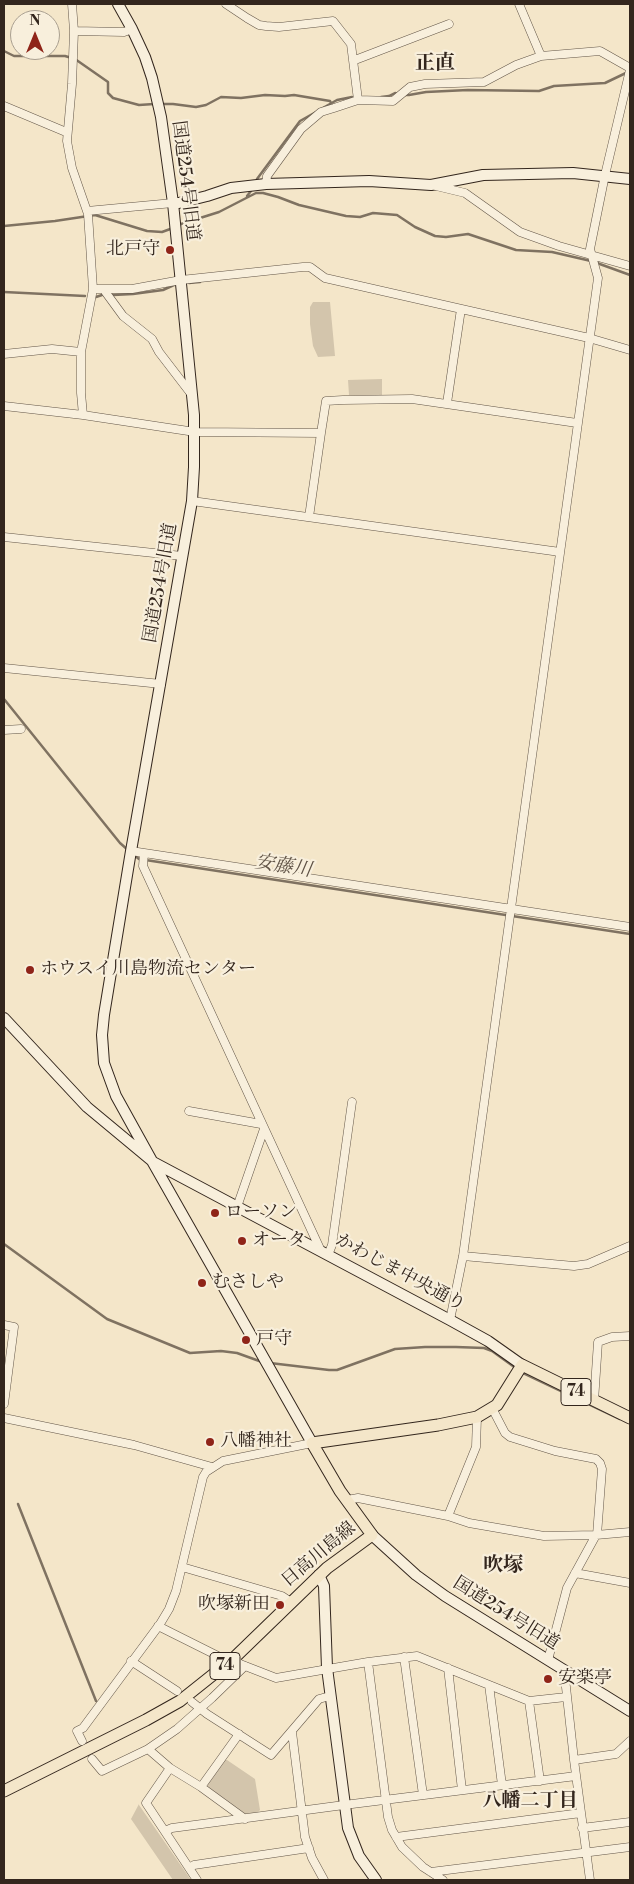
<!DOCTYPE html>
<meta charset="utf-8">
<style>
body{margin:0}
#map{position:relative;width:634px;height:1884px;overflow:hidden;background:#f4e6c9;font-family:"Libre Bodoni",serif}
canvas{display:block}
.frame{position:absolute;inset:0;border:5px solid #33261d;pointer-events:none}
.north{position:absolute;left:10px;top:10px;width:50px;height:50px;box-sizing:border-box;background:#f8efdc;border:1px solid #a99f90;border-radius:50%;rotate:0deg;font-size:14px;font-weight:700;line-height:20px;text-align:center;color:#33261d}
.north::after{content:'';display:block;margin:auto;width:18px;height:22px;background:#8f2418;clip-path:polygon(50% 0,100% 100%,50% 72%,0 100%)}
</style>
<div id="map">
<canvas width="634" height="1884"></canvas>
<div class="frame"></div>
<div class="north">N</div>
</div>
<script>
const ctx = document.querySelector('canvas').getContext('2d');
ctx.lineJoin = 'round';
function paint(path, color) { ctx.fillStyle = color; ctx.fill(path, 'evenodd'); }
const shape = rows => new Path2D(rows.map(r => 'M' + r).join(''));
function stroke(path, color, width, dash) { ctx.strokeStyle = color; ctx.lineWidth = width; ctx.lineCap = dash ? 'butt' : 'round'; ctx.setLineDash(dash || []); ctx.stroke(path); }
function write(font, color, halo, rows, align = 'center') {
  ctx.font = font + ' "Libre Bodoni","Noto Serif JP",serif'; ctx.lineWidth = 4.5; ctx.setLineDash([]); ctx.textBaseline = 'middle'; ctx.strokeStyle = halo; ctx.fillStyle = color; for (const [text, x, y, turn = 0] of rows) {
    ctx.save(); ctx.translate(x, y); ctx.rotate((+turn || 0) * Math.PI / 180); ctx.textAlign = isNaN(turn) ? turn : align; if (halo) ctx.strokeText(text, 0, 0); ctx.fillText(text, 0, 0); ctx.restore();
  }
}
paint(shape([
 [313,302,330,302,335,356,318,357,313,346,310,324,310,307],
 [382,379,382,395,349,395,348,380],
 [224,1760,227,1760,255,1779,260,1810,257,1813,245,1814,209,1789,207,1783],
 [139,1804,139,1805,191,1880,173,1880,131,1819]
]), '#d3c5ac');
stroke(shape([
 [4,51,14,56,65,56,75,59,108,82,108,93,113,98,139,105,154,104],
 [405,95,409,95,426,92,468,90,539,91,554,86,605,83,628,72],
 [381,97,389,96,395,93,399,94],
 [160,104,173,104,196,107,206,105,221,97,241,98,265,95,285,96,294,95,330,101,331,103],
 [321,109,337,100,352,97],
 [257,179,300,121,316,112],
 [247,196,251,191],
 [178,225,219,212,256,193,263,193,278,197,299,205,346,216,360,217,373,213,397,215,415,227,435,236,446,237,468,234,516,250,552,252,591,261],
 [4,226,55,221,95,215,147,231,162,232,173,228],
 [597,263,630,275],
 [189,283,200,282],
 [4,292,85,296],
 [113,295,133,294,163,290,174,285],
 [96,297,102,295],
 [4,699,120,843,128,850],
 [134,855,139,859,630,934],
 [4,1244,107,1319,190,1353,221,1351,237,1353,262,1362],
 [270,1363,329,1370,337,1370,395,1349,425,1347,456,1347,484,1348,492,1351,517,1369],
 [521,1372,620,1419],
 [18,1504,96,1701]
]), '#7f7261', 2.5);
const street = shape([
 [72,4,74,31,72,84,67,141,72,168,88,214,93,289,81,352,81,393,83,415],
 [226,4,247,18,259,25,266,26,279,27,333,21,351,44,358,100],
 [519,4,541,56],
 [74,31,124,32,132,29],
 [355,60,449,24],
 [4,106,66,132],
 [266,184,267,176,301,129,321,112,334,108,358,100,393,101,410,87,425,84,484,82,516,65,541,56,600,51,630,68],
 [436,186,465,193,520,232,559,246,630,266],
 [87,211,173,203],
 [93,289,132,289,181,280,303,267,310,267,325,278,589,338,630,350],
 [104,290,123,316,152,339,159,352,192,395],
 [4,354,52,349,81,352],
 [447,403,461,309],
 [4,406,83,415,195,432,321,433,326,401,343,400,412,399,577,423],
 [192,501,560,552],
 [309,517,321,433],
 [4,537,182,556],
 [4,668,161,684],
 [4,730,21,729],
 [131,851,630,927],
 [144,853,143,866,321,1251],
 [189,1111,261,1124],
 [237,1207,264,1129],
 [328,1255,332,1245,352,1102],
 [463,1256,574,1266,588,1264,630,1246],
 [450,1320,463,1256,598,278,590,249,605,175,630,70],
 [4,1325,14,1327,4,1404],
 [594,1401,598,1342,612,1337,630,1336],
 [492,1408,505,1433,510,1437,555,1451,596,1459,600,1463,602,1469,597,1535],
 [4,1418,134,1445,212,1467],
 [347,1500,358,1498,448,1516,469,1523,544,1536,596,1535,630,1532],
 [448,1516,476,1447,477,1417],
 [182,1567,282,1596,291,1602],
 [575,1573,630,1583],
 [158,1626,222,1658],
 [404,1657,423,1795],
 [234,1658,240,1664,276,1678,368,1662,417,1656,529,1701,566,1697],
 [548,1660,567,1588,596,1535],
 [131,1661,177,1691],
 [368,1662,388,1817,392,1830,402,1847,423,1867,443,1880],
 [448,1668,462,1790],
 [564,1669,574,1760,590,1880],
 [489,1685,502,1785],
 [529,1701,540,1781],
 [192,1702,207,1714,271,1755,319,1699,330,1696],
 [292,1732,305,1837,312,1858,324,1880],
 [82,1741,77,1731,83,1728,160,1624,169,1609,176,1591,203,1477,206,1472,223,1461,312,1443],
 [148,1749,170,1768,201,1787,245,1819],
 [92,1759,102,1771,148,1749,177,1729,212,1698,245,1666],
 [574,1760,616,1754,630,1741],
 [170,1768,146,1803,197,1880],
 [201,1787,239,1734],
 [582,1828,630,1822],
 [165,1831,172,1828,344,1805,576,1776],
 [396,1837,581,1813],
 [189,1868,194,1865,309,1848],
 [431,1872,630,1847]
]);
const secondary = shape([
 [118,4,132,29,145,57,152,78,161,117,173,203,194,415,194,467,192,501,131,851,104,1015,102,1035,104,1063,116,1096,152,1161],
 [173,203,179,203,207,196,231,188,266,184,369,181,431,185,483,175,573,173,630,179],
 [4,1018,87,1107,152,1161,312,1443],
 [153,1162,450,1320,488,1341,522,1365],
 [372,1535,416,1575,445,1596,630,1711],
 [319,1575,324,1586,327,1668,348,1828,359,1856,376,1880]
]);
const primary = shape([
 [4,1791,146,1720,180,1701,234,1658,327,1568,372,1535,340,1491,312,1443,438,1425,477,1417,497,1405,522,1365,630,1418]
]);
stroke(street, '#635648', 9);
stroke(secondary, '#33261d', 12);
stroke(primary, '#33261d', 13);
stroke(street, '#f8efdc', 8);
stroke(secondary, '#f8efdc', 10);
stroke(primary, '#f4e6c9', 11);
for (const [x, y, r, color] of [
 [170,250,5,"#8f2418"],
 [30,970,5,"#8f2418"],
 [215,1213,5,"#8f2418"],
 [242,1241,5,"#8f2418"],
 [202,1283,5,"#8f2418"],
 [246,1340,5,"#8f2418"],
 [210,1442,5,"#8f2418"],
 [280,1605,5,"#8f2418"],
 [548,1679,5,"#8f2418"]
]) { const dot = new Path2D(); dot.arc(x, y, r, 0, 2 * Math.PI); ctx.fillStyle = color; ctx.fill(dot); stroke(dot, '#f8efdc', 2); }
for (const [x, y, w] of [
 [576,1392,30],
 [225,1666,30]
]) { const box = new Path2D(); box.roundRect(x - w / 2, y - 13.5, w, 27, 4); ctx.fillStyle = '#f8efdc'; ctx.fill(box); stroke(box, '#33261d', 1); }
write('bold 16px', '#33261d', null, [
 ["74",576,1392],
 ["74",225,1666]
]);
write('18px', '#33261d', '#f8efdc', [
 ["国道254号旧道",185,181,83],
 ["国道254号旧道",161,583,-80],
 ["かわじま中央通り",400,1273,28],
 ["日高川島線",319,1555,-40],
 ["国道254号旧道",506,1614,32]
]);
write('18px', '#33261d', '#f8efdc', [
 ["北戸守",160,250,"right"],
 ["ホウスイ川島物流センター",40,970],
 ["ローソン",225,1213],
 ["オータ",252,1241],
 ["むさしや",212,1283],
 ["戸守",256,1340],
 ["八幡神社",220,1442],
 ["吹塚新田",270,1605,"right"],
 ["安楽亭",558,1679]
], 'left');
write('italic 19px', '#5f5245', '#f8efdc', [
 ["安藤川",283,867,9]
]);
write('bold 19px', '#33261d', '#f8efdc', [
 ["八幡二丁目",530,1801]
]);
write('bold 20px', '#33261d', '#f8efdc', [
 ["正直",435,64],
 ["吹塚",503,1566]
]);
</script>
